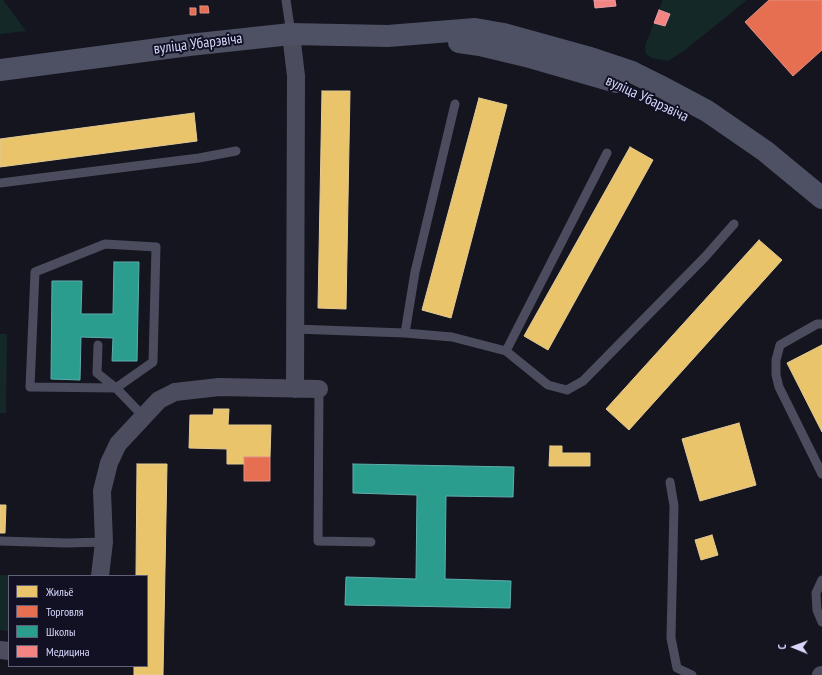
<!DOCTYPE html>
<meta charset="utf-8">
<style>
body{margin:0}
#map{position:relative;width:822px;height:675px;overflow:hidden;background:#15151f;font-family:"PT Sans Narrow",sans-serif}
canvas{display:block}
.legend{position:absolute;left:8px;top:575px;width:140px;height:92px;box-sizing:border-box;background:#111123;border:1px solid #606079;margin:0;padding:5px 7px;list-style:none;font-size:12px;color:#d6d7fb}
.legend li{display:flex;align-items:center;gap:8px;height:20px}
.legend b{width:20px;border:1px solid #606079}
.north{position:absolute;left:774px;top:627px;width:40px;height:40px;-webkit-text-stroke:3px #111123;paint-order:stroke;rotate:271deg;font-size:11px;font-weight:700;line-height:16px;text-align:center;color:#d6d7fb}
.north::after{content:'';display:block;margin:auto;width:14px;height:18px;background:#d6d7fb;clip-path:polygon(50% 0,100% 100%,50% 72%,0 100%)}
</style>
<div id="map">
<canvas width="822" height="675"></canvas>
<ul class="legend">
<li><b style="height:11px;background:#e9c46a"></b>Жильё</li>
<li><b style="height:11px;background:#e76f51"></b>Торговля</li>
<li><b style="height:11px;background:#2a9d8f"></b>Школы</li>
<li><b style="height:11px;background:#f28482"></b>Медицина</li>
</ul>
<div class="north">С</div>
</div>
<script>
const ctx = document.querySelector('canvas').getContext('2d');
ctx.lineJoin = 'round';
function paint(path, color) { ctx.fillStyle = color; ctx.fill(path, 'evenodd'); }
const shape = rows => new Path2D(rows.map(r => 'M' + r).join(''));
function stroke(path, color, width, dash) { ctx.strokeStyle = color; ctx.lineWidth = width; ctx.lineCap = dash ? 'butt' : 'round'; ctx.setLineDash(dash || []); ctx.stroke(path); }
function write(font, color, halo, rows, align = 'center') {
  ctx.font = font + ' "PT Sans Narrow",sans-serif'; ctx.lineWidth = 4; ctx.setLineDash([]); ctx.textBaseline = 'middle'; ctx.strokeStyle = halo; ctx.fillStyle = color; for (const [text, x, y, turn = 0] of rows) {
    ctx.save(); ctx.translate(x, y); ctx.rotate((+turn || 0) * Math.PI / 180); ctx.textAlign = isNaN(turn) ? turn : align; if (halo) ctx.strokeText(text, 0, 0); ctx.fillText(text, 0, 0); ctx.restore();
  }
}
paint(shape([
 [0,0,3,0,26,31,0,34],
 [663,0,747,0,685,50,668,61,652,58,646,54,645,46,654,23,665,26,669,14,659,10],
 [0,334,7,334,6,413,0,413],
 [0,575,24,576,9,576,9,631,0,630]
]), '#142927');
const homes = shape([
 [322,91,350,91,346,309,318,308,322,91],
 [479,98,507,105,451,318,422,310,479,98],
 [194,113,197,141,0,167,0,139,194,113],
 [630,147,653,160,548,350,524,336,630,147],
 [759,240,782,260,629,430,606,409,759,240],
 [822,345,822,432,787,363,822,345],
 [214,409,229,409,228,425,271,425,270,457,244,457,244,464,227,464,227,449,189,448,190,415,213,415,214,409],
 [739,423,756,485,700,501,682,439,739,423],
 [550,446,562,446,562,453,590,453,590,466,549,466,550,446],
 [137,464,167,464,163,675,134,675,134,666,147,666,147,576,136,576,137,464],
 [0,505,6,505,5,533,0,533,0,505],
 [712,535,718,555,701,560,695,540,712,535]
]);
paint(homes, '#e9c46a');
stroke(homes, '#e3ca96', 1);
const shops = shape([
 [769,0,822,0,822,50,793,76,745,22,769,0],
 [200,6,208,6,209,13,200,13,200,6],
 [190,8,196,8,196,15,190,15,190,8],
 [244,457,270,457,270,481,244,481,244,457]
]);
paint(shops, '#e76f51');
stroke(shops, '#e28e84', 1);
const schools = shape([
 [114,262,139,262,137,361,112,361,113,338,81,337,80,380,51,379,52,281,82,281,81,314,113,314,114,262],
 [353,464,514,467,513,497,446,496,445,579,511,581,510,608,345,605,346,577,416,579,417,495,353,493,353,464]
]);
paint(schools, '#2a9d8f');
stroke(schools, '#5eaeaf', 1);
const health = shape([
 [594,0,615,0,616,6,595,8,594,0],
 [659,10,670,14,665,26,654,23,659,10]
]);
paint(health, '#f28482');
stroke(health, '#ea9da6', 1);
stroke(shape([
 [286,0,291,34],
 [0,183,199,158,236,151],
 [105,244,156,247,153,362,116,388,30,387,35,272,105,244],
 [822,324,817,324,780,345,776,360,776,375,779,387,822,474],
 [295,329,405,333,452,337,506,351,548,385,567,390,583,381,705,257,734,224],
 [405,333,415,272,455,104],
 [98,345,97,373,116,388,144,417],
 [506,351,607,153],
 [319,389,318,541,371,542],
 [670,482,674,506,671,638,677,668,692,675],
 [0,541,66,543,104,542],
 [822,580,816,593,817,610,822,622]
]), '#4b4c5e', 9);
stroke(shape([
 [291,34,296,76,295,389],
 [100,576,104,542,102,491,109,463,118,444,159,400,175,392,219,387,319,389],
 [0,650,9,651],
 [821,675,822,675]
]), '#4b4c5e', 18);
stroke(shape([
 [459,42,480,45,526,56,616,82],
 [0,70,189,45,291,34,388,36,475,29,504,34,587,57,632,72,660,86,707,111,765,151,822,198]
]), '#4e5064', 22);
write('15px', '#d6d7fb', '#111123', [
 ["вуліца Убарэвіча",198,44,-7],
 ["вуліца Убарэвіча",647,99,25]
]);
</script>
